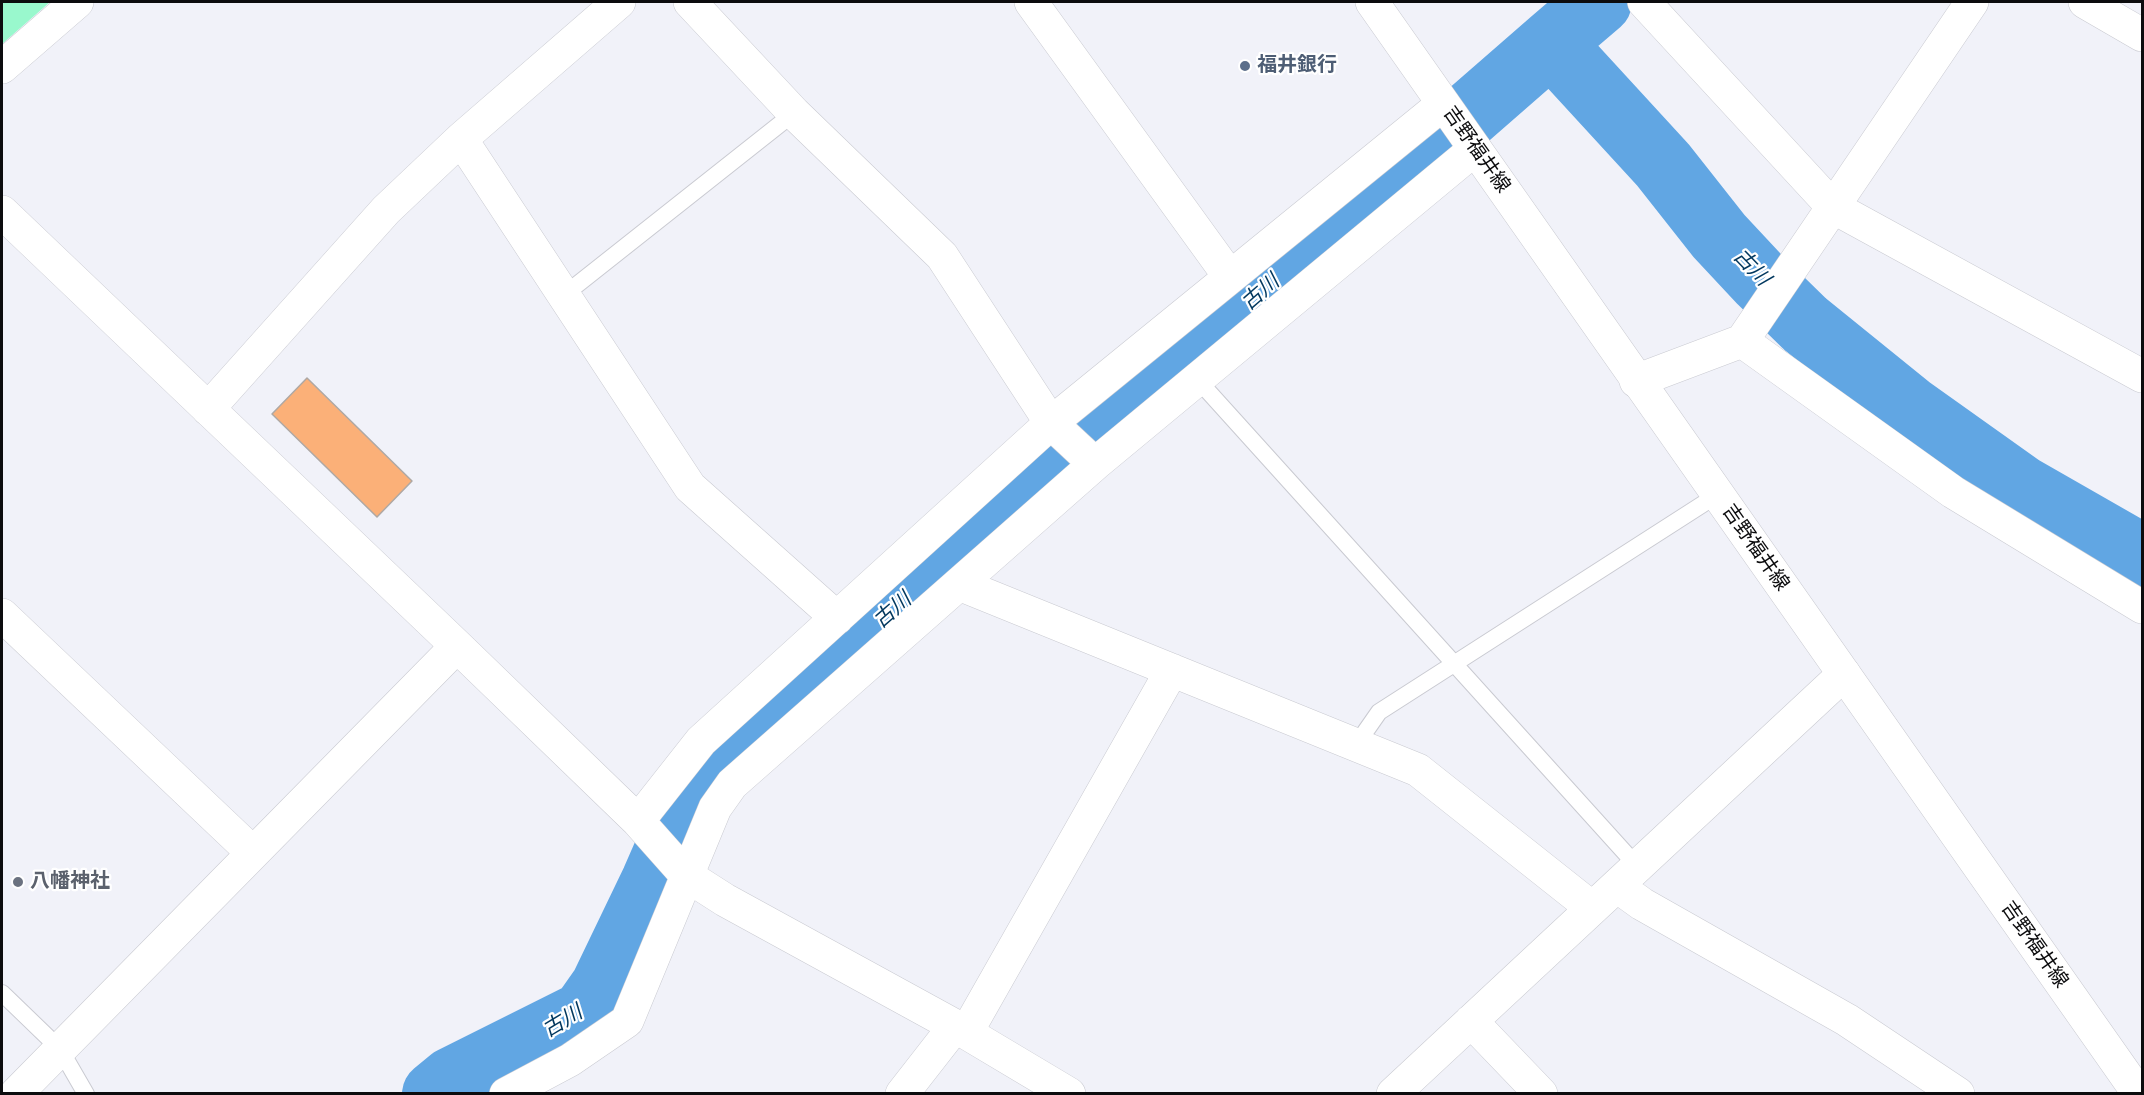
<!DOCTYPE html>
<meta charset="utf-8">
<style>
body{margin:0}
#map{position:relative;width:2144px;height:1095px;overflow:hidden;background:#f1f2f9;font-family:"DM Sans",sans-serif}
canvas{display:block}
.frame{position:absolute;inset:0;border:3px solid #0c0c0e;pointer-events:none}
</style>
<div id="map">
<canvas width="2144" height="1095"></canvas>
<div class="frame"></div>
</div>
<script>
const ctx = document.querySelector('canvas').getContext('2d');
ctx.lineJoin = 'round';
function paint(path, color) { ctx.fillStyle = color; ctx.fill(path, 'evenodd'); }
const shape = rows => new Path2D(rows.map(r => 'M' + r).join(''));
function stroke(path, color, width, dash) { ctx.strokeStyle = color; ctx.lineWidth = width; ctx.lineCap = dash ? 'butt' : 'round'; ctx.setLineDash(dash || []); ctx.stroke(path); }
function write(font, color, halo, rows, align = 'center') {
  ctx.font = font + ' "DM Sans","Noto Sans JP",sans-serif'; ctx.lineWidth = 4.5; ctx.setLineDash([]); ctx.textBaseline = 'middle'; ctx.strokeStyle = halo; ctx.fillStyle = color; for (const [text, x, y, turn = 0] of rows) {
    ctx.save(); ctx.translate(x, y); ctx.rotate((+turn || 0) * Math.PI / 180); ctx.textAlign = isNaN(turn) ? turn : align; if (halo) ctx.strokeText(text, 0, 0); ctx.fillText(text, 0, 0); ctx.restore();
  }
}
paint(shape([
 [2,2,50,2,2,44]
]), '#99f8cd');
stroke(shape([
 [1551,43,1599,2],
 [435,1094,452,1080,584,1014,603,987,654,881,685,810,705,775,729,752,1410,166,1551,43,1663,165,1719,236,1761,281,1805,324,1910,409,2021,488,2142,557]
]), '#61a6e3', 66);
const building = shape([
 [307,378,412,481,377,517,272,414,307,378]
]);
paint(building, '#fbb078');
stroke(building, '#aea8a4', 1.5);
const lane = shape([
 [564,295,794,113],
 [1197,379,1637,866],
 [1356,745,1379,712,1717,495],
 [2,993,60,1049,86,1094]
]);
const street = shape([
 [690,2,794,113,942,256,1051,423,1095,464],
 [1031,2,1230,277],
 [1644,2,1833,207,2142,376],
 [2085,2,2142,35],
 [461,139,690,487,837,618],
 [2,212,457,646,638,821,686,875,725,900,955,1026,1069,1094],
 [1742,341,1953,492,2142,607],
 [1636,381,1742,341,1972,2],
 [208,409,386,210,461,139,619,2],
 [959,584,1418,770,1592,908],
 [2,615,253,853],
 [638,821,701,741,1051,423,1443,104],
 [1617,886,1642,904,1847,1020,1958,1094],
 [1471,1021,1541,1094],
 [966,1033,1172,670],
 [16,1094,457,646],
 [506,1094,570,1060,627,1021,715,808,732,784,1095,464,1475,149],
 [902,1094,955,1026],
 [1393,1094,1844,674]
]);
const secondary = shape([
 [1372,2,2139,1094],
 [2,67,77,2]
]);
stroke(lane, '#c9cad1', 18);
stroke(street, '#c9cad1', 34);
stroke(secondary, '#c9cad1', 34);
stroke(lane, '#fff', 16);
stroke(street, '#fff', 33);
stroke(secondary, '#fff', 33);
for (const [x, y, r, color] of [
 [1245,66,6,"#5c6f8a"],
 [18,882,6,"#6b7280"]
]) { const dot = new Path2D(); dot.arc(x, y, r, 0, 2 * Math.PI); ctx.fillStyle = color; ctx.fill(dot); stroke(dot, '#fff', 2); }
write('bold 20px', '#4e5e75', '#fff', [
 ["福井銀行",1257,66]
], 'left');
write('20px', '#0c0c0e', '#fff', [
 ["吉野福井線",1476,150,55],
 ["吉野福井線",1755,548,55],
 ["吉野福井線",2034,945,55]
]);
write('bold 20px', '#5b616d', '#fff', [
 ["八幡神社",30,882]
], 'left');
write('italic 21px', '#00375e', '#fff', [
 ["古川",1751,268,46],
 ["古川",1261,293,-41],
 ["古川",893,611,-41],
 ["古川",563,1022,-31]
]);
</script>
